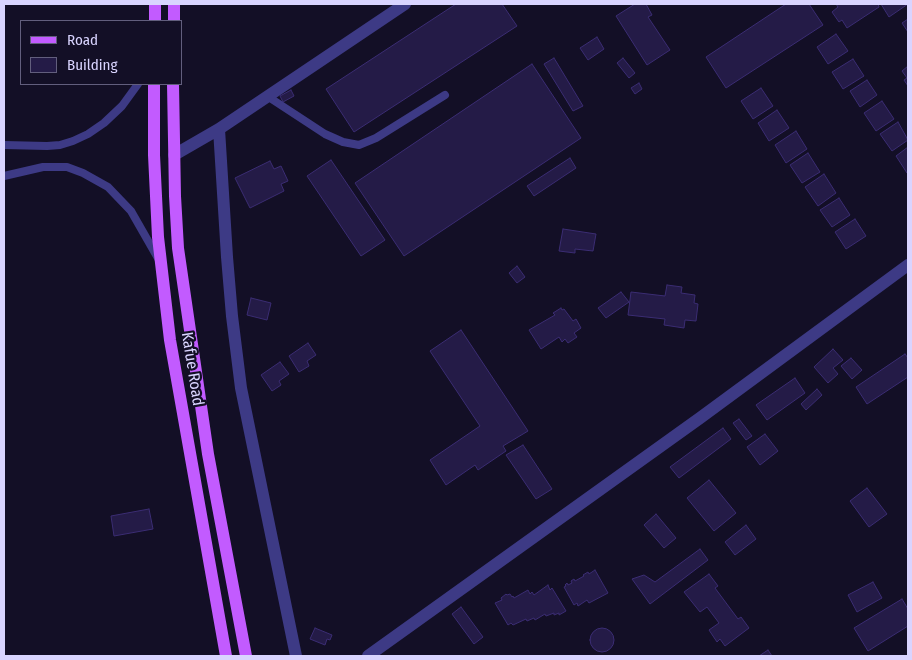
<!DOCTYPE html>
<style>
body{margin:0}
#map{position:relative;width:912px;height:660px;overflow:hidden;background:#130f26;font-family:"Fira Sans Condensed",sans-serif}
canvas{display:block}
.frame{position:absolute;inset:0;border:5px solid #d9d4ff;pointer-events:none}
.legend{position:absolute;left:20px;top:20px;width:162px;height:65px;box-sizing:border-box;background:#130f26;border:1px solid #625e7d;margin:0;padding:6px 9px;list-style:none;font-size:15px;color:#d9d4ff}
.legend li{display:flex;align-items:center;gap:10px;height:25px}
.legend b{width:25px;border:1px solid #625e7d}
</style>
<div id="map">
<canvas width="912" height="660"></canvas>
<div class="frame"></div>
<ul class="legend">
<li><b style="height:6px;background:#c25bff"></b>Road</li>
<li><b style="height:14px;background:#241b47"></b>Building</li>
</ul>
</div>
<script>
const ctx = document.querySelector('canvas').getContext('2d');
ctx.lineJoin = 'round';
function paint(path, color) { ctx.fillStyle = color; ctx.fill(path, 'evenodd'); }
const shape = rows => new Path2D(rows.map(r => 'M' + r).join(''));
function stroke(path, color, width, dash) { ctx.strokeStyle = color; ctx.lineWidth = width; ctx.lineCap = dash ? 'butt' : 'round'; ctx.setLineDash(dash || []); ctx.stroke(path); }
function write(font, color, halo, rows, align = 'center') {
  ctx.font = font + ' "Fira Sans Condensed",sans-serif'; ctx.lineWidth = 4.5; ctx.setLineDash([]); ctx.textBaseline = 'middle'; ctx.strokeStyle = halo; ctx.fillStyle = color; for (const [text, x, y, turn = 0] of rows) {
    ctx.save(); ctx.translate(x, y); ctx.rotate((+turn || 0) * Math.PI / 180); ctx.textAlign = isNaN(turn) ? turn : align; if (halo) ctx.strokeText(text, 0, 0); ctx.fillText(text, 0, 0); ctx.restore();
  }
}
const building = shape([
 [456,4,502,4,517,26,354,132,326,89,456,4],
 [635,4,646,4,652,15,648,17,670,50,647,65,616,16,635,4],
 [786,4,809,4,823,25,726,88,706,57,786,4],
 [836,4,878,4,879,7,847,28,842,20,839,22,832,12,838,7,836,4],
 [881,4,908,4,889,17,881,4],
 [908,19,908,32,902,23,908,19],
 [836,34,848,51,828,64,817,47,836,34],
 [597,37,604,49,588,60,580,48,597,37],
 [554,58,583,106,573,111,544,64,554,58],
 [623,58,635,73,629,78,617,63,623,58],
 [853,59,864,76,843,89,832,72,853,59],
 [532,64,581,138,404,256,355,183,532,64],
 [908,66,908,86,904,80,907,78,902,71,908,66],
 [867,80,877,95,860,107,850,91,867,80],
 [639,83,642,89,635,94,631,88,639,83],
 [761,88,773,106,753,119,741,101,761,88],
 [291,90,294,96,283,102,280,96,291,90],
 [882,101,894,119,876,131,864,113,882,101],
 [777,110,789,128,769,141,758,123,777,110],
 [898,122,908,140,892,151,880,134,898,122],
 [796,131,807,149,786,163,775,145,796,131],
 [908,147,908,172,907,173,896,156,908,147],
 [808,153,820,172,802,183,790,165,808,153],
 [570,158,576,168,534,196,527,186,570,158],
 [331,160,385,240,361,256,307,176,331,160],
 [270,161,274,169,281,166,288,181,281,184,284,191,250,208,235,178,270,161],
 [824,174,836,193,818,206,805,187,824,174],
 [839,198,850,215,832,227,820,210,839,198],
 [855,219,866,236,846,249,835,232,855,219],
 [563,229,596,234,593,251,575,249,575,253,559,251,563,229],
 [517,266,525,277,517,283,509,273,517,266],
 [667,285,682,287,681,293,695,295,694,303,698,304,696,321,685,320,684,328,664,325,665,319,628,315,631,292,665,296,667,285],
 [621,292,629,302,606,318,598,308,621,292],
 [251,298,271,303,267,320,247,315,251,298],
 [561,308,562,310,564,309,573,321,576,319,581,328,574,333,577,337,568,343,565,339,562,342,559,337,541,349,529,330,555,315,553,313,561,308],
 [461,330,528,431,503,446,506,451,478,470,475,465,446,485,430,460,480,426,430,351,461,330],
 [308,343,316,355,307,361,309,366,299,372,289,356,308,343],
 [833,349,843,360,833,368,838,374,828,383,814,367,833,349],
 [905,354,908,358,908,377,867,404,856,387,905,354],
 [851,358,862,370,852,379,841,366,851,358],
 [280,362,289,374,279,381,281,385,272,391,261,375,280,362],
 [795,378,805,393,767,420,756,405,795,378],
 [817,389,822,395,806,410,801,404,817,389],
 [739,419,752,436,746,440,733,423,739,419],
 [723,428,731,439,679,478,670,467,723,428],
 [765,434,778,451,760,465,747,447,765,434],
 [523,445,552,489,536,499,506,455,523,445],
 [709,480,736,513,714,531,687,498,709,480],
 [867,488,887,514,869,527,850,501,867,488],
 [149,509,153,529,114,536,111,516,149,509],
 [656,514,676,538,664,548,644,525,656,514],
 [746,525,756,539,735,555,725,542,746,525],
 [700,549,708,560,650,604,632,579,644,575,655,582,700,549],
 [595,570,608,593,589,603,587,600,578,606,577,603,574,605,564,587,566,586,565,585,567,583,568,585,572,583,571,581,574,579,575,581,584,576,583,575,588,572,589,574,595,570],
 [709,574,718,586,715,588,738,619,741,617,749,628,725,646,720,639,717,642,709,630,719,623,707,607,700,612,684,592,709,574],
 [873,582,882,598,857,612,848,595,873,582],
 [548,585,550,590,552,588,566,611,559,615,559,613,554,615,554,613,546,616,545,614,535,620,534,618,527,621,526,619,513,625,511,623,508,625,495,603,502,600,501,598,506,594,507,595,510,594,512,597,513,596,514,598,528,590,530,594,532,592,534,595,548,585],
 [902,599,908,609,908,626,868,651,854,628,902,599],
 [461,607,483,637,474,644,452,614,461,607],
 [315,628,332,635,330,640,327,639,325,645,310,639,315,628],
 '590 640a12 12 0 1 1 24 0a12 12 0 1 1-24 0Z',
 [768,650,772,656,759,656,768,650]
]);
paint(building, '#241b47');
stroke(building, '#3b2d73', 1);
stroke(shape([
 [267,96,325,134,343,142,359,145,376,138,445,95],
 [4,145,47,146,60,145,73,141,88,134,104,123,122,106,138,84],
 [4,176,43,167,67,167,83,173,108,187,131,211,159,260]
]), '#3d3a85', 8);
stroke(shape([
 [219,129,227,257,232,316,241,388,296,656],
 [174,155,219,129,405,4],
 [368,656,700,418,908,265]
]), '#3d3a85', 12);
stroke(shape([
 [155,21,155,4],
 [174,21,174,4],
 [154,84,154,155,158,237,170,340,226,656],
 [173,84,175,196,178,248,208,454,246,656]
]), '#c25bff', 12);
write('16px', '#d9d4ff', '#130f26', [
 ["Kafue Road",192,369,81]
]);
</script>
